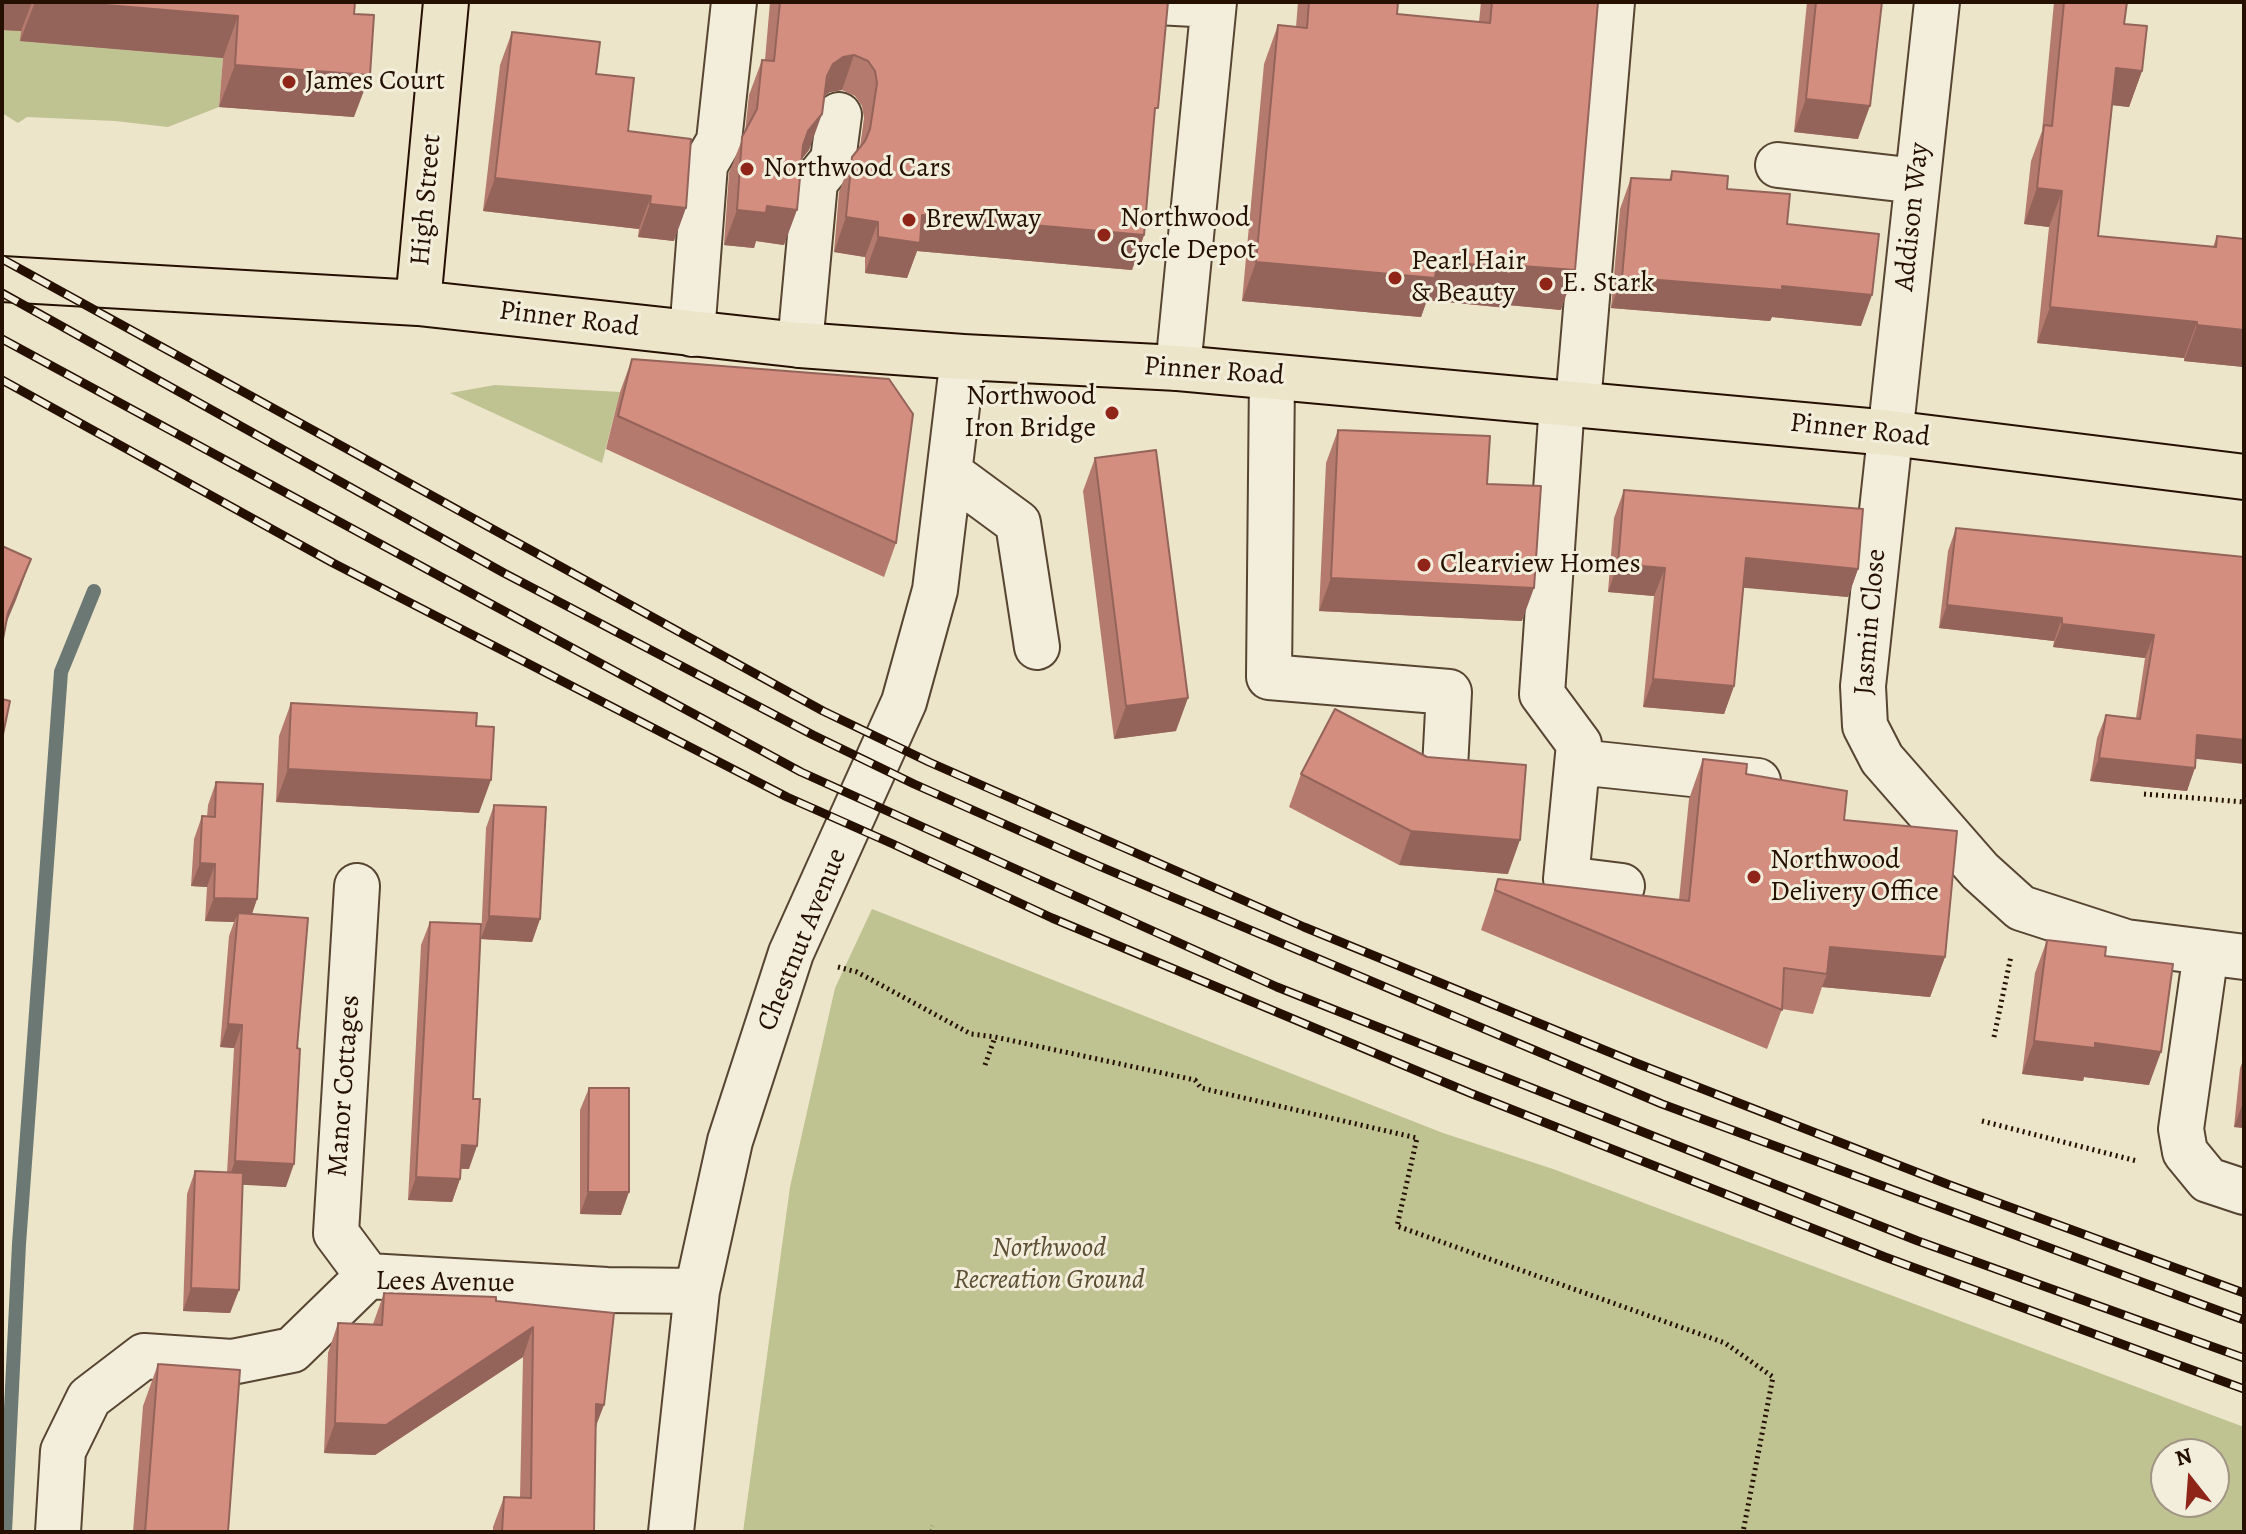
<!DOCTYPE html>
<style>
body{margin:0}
#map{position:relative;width:2246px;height:1534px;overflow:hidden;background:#ece5c9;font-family:Alegreya,serif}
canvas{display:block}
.frame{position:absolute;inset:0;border:4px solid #251000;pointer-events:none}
.north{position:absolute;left:2150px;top:1438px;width:80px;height:80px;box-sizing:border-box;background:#f3eedc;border:2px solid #a19584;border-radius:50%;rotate:343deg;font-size:22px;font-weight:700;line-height:32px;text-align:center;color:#251000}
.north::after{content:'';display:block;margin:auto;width:28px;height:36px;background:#8f2418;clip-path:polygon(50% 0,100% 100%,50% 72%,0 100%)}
</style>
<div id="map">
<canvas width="2246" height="1534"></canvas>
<div class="frame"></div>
<div class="north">N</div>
</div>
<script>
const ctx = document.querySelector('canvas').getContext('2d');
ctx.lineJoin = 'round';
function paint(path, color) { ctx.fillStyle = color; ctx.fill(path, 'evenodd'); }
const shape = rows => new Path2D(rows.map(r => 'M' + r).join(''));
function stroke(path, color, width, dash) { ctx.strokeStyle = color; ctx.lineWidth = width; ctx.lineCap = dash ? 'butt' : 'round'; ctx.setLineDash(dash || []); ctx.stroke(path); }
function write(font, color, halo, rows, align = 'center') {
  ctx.font = font + ' Alegreya,serif'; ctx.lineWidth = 6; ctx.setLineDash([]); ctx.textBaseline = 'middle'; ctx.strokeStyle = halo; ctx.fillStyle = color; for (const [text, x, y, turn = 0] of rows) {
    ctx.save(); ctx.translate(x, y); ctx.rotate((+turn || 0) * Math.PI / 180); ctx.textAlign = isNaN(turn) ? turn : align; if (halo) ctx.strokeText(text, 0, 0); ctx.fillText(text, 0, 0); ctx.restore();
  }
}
paint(shape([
 [2,30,21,31,21,41,223,58,219,107,168,127,115,121,27,117,18,123,2,113],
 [495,385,620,392,602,463,450,393],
 [872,909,1443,1133,1553,1169,2244,1427,2244,1532,743,1532,790,1187,835,988],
 [2214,1454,2214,1502,2166,1502,2166,1454]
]), '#bfc291');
stroke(shape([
 [5,1532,19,1244,61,672,94,591]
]), '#6c7873', 14);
const minor = shape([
 [1157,2,1213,5],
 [1937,2,1863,686,1865,726,1882,759,1980,871,2021,908,2126,942,2244,957],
 [1778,165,1917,181],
 [692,334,705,165,719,141,734,2],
 [800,345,815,182,833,160,839,115],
 [1178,368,1214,2],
 [1272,377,1269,677,1449,692,1445,768],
 [1562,403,1542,694,1579,744,1566,879,1622,886],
 [1578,404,1612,2],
 [950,473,1018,523,1037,647],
 [1578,762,1758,781],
 [357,886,336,1233,368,1276],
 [2206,952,2181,1129,2185,1152,2208,1180,2244,1192],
 [58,1532,63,1451,89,1398,144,1356,232,1362,292,1350,368,1276,607,1290,697,1291],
 [671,1532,697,1291,730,1141,791,953,904,702,935,590,963,357]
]);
const major = shape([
 [2,279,418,303,800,345,963,357,1178,368,1890,433,2244,477],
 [418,303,446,2]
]);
stroke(minor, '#574532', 48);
stroke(major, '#251000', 48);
stroke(shape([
 [2144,794,2244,802],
 [838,967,857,972,971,1034,995,1037,1195,1080,1201,1088,1417,1138,1397,1226,1725,1343,1773,1377,1743,1532],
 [1994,1037,2011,956],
 [985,1065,995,1037],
 [1982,1121,2137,1161],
 [932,1532,933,1526]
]), '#251000', 5, [2, 4]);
stroke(minor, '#f3eedc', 44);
stroke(major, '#ece5c9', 44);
const rail = shape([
 [2,259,823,711,929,762,1304,927,1636,1063,1947,1184,2244,1293],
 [2,293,504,573,813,735,914,784,1099,866,1662,1104,2244,1320],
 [2,339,801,772,1277,987,1918,1241,2244,1358],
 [2,380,333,563,787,797,893,844,1052,918,1470,1093,1885,1257,2244,1389]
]);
stroke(rail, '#251000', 9);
stroke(rail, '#f3eedc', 6, [18]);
paint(shape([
 [2,2,355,2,354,117,219,107,223,58,20,41,21,31,2,30],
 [770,2,1168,2,1154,119,1144,235,1132,270,917,251,907,278,865,273,865,257,834,252,839,192,852,157,860,147,864,118,862,106,855,96,842,90,830,92,824,96,809,150,802,159,784,245,756,241,754,248,724,245,729,173,745,132,749,95,762,60,765,60],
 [1298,2,1398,2,1397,14,1479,22,1481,2,1598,2,1561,310,1508,305,1507,308,1427,300,1421,317,1242,301,1264,64,1278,25,1296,27],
 [1807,2,1882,2,1858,139,1794,132],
 [2054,2,2127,2,2124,24,2142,71,2129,107,2112,105,2098,236,2213,247,2217,236,2244,239,2244,367,2184,361,2184,358,2037,343,2049,227,2024,224,2031,161,2042,131],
 [512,32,596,74,628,131,674,241,638,237,639,229,483,211,500,65],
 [1672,171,1727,189,1787,224,1861,326,1772,317,1770,321,1611,308,1620,209,1631,178,1669,180],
 [632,359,896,543,884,577,606,449,620,392],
 [1338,430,1487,484,1522,621,1319,611,1326,463],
 [1095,458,1176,731,1114,739,1083,491],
 [1624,490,1858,569,1848,597,1743,587,1734,686,1724,714,1643,707,1654,596,1608,592,1614,518],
 [1956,528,2244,557,2187,791,2090,781,2097,738,2106,715,2136,718,2145,658,2053,647,2054,641,1939,628,1948,551],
 [291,703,476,726,479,813,276,802,279,736],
 [1703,759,1746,774,1844,820,1945,957,1930,997,1822,987,1813,1014,1782,1009,1767,1049,1481,930,1498,879,1679,900,1689,799],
 [1301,774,1508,874,1399,865,1289,807],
 [216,782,257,899,252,914,286,1187,242,1184,239,1290,230,1313,183,1311,187,1194,195,1171,227,1173,234,1048,220,1047,229,936,234,922,205,921,207,887,191,886,194,839,202,816,207,817,208,805],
 [494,805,540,919,532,942,481,939,486,828],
 [430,922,469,1169,460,1169,460,1179,452,1202,408,1200,421,945],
 [2047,940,2105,956,2149,1085,2084,1077,2083,1081,2022,1074,2035,973],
 [2244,1058,2244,1128,2234,1127,2240,1068],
 [589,1088,621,1215,580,1214,580,1110],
 [384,1293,496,1301,614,1313,596,1428,594,1532,493,1532,493,1527,504,1497,520,1497,523,1357,375,1455,324,1453,328,1353,338,1323,373,1324],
 [158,1364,228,1532,133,1532,143,1406]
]), '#b57a6e');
paint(shape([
 [2,2,32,2,21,31,2,30],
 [35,2,70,2,238,16,223,58,20,41],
 [854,55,842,90,830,92,820,99,833,64,843,57],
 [235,65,370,75,354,117,219,107],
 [2116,68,2142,71,2129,107,2102,104],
 [1806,99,1870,106,1858,139,1794,132],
 [822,114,809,150,796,166,808,131],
 [495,178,651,196,639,229,483,211],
 [2037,188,2062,191,2049,227,2024,224],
 [650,204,686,208,674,241,638,237],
 [767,206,797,210,784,245,756,241,754,248,724,245,737,210],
 [922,215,1144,235,1132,270,917,251,907,278,865,273,878,237],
 [846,217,878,222,865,257,834,252],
 [1437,261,1575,270,1561,310,1508,305,1507,308,1427,300,1421,317,1242,301,1256,262],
 [1622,277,1782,286,1872,295,1861,326,1772,317,1770,321,1611,308],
 [2050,307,2197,322,2184,358,2037,343],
 [2197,325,2244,330,2244,367,2184,361],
 [1746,558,1858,569,1848,597,1735,587],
 [31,559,16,600,2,633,8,613],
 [1618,564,1665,568,1654,596,1608,592],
 [1331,578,1534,588,1522,621,1319,611],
 [1947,605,2062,618,2054,641,1939,628],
 [2062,624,2154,635,2145,658,2053,647],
 [1653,679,1734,686,1724,714,1643,707],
 [1188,698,1176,731,1114,739,1126,706],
 [2197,735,2244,740,2244,764,2188,758],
 [2099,758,2195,768,2187,791,2090,781],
 [288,769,491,780,479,813,276,802],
 [1411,831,1520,840,1508,874,1399,865],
 [200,863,215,864,207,887,191,886],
 [214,898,257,899,249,922,238,913,234,922,205,921],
 [489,916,540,919,532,942,481,939],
 [1830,947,1945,957,1930,997,1822,987,1827,974],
 [228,1024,242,1025,234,1048,220,1047],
 [2034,1041,2095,1043,2161,1052,2149,1085,2084,1077,2083,1081,2022,1074],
 [2244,1100,2244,1128,2234,1127],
 [462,1145,477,1146,469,1169,453,1168],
 [235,1161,294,1164,286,1187,227,1184],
 [416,1177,460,1179,452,1202,408,1200],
 [588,1192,629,1192,621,1215,580,1214],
 [191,1288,239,1290,230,1313,183,1311],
 [533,1327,523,1357,375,1455,324,1453,335,1423],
 [596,1404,604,1405,593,1434]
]), '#94635a');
const building = shape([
 [70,2,355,2,354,14,374,15,370,75,235,65,238,16,70,2],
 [780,2,1168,2,1158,108,1155,108,1144,235,922,215,920,243,878,237,878,222,846,217,852,157,865,141,870,129,877,83,875,71,868,61,854,55,843,57,833,64,827,76,822,114,808,131,803,145,797,210,767,206,766,213,737,210,742,137,757,109,762,60,774,61,780,2],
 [1309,2,1398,2,1397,14,1490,23,1492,2,1598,2,1575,270,1522,266,1522,269,1437,261,1435,278,1256,262,1278,25,1307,28,1309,2],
 [1816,2,1882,2,1870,106,1806,99,1816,2],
 [2064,2,2127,2,2124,24,2147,26,2142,71,2116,68,2098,236,2216,247,2217,236,2244,239,2244,330,2197,325,2197,322,2050,307,2062,191,2037,188,2044,125,2052,126,2064,2],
 [512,32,600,42,596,74,634,78,628,131,691,139,686,208,650,204,651,196,495,178,512,32],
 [1672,171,1728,176,1727,189,1790,194,1787,224,1879,234,1872,295,1782,286,1782,290,1622,277,1631,178,1671,180,1672,171],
 [632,359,889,379,913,414,896,543,618,416,632,359],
 [1338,430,1490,436,1487,484,1541,486,1534,588,1331,578,1338,430],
 [1156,450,1188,698,1126,706,1095,458,1156,450],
 [1624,490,1863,509,1858,569,1746,558,1734,686,1653,679,1665,568,1618,564,1624,490],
 [1956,528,2244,557,2244,740,2197,735,2195,768,2099,758,2106,715,2140,719,2154,635,2062,624,2062,618,1947,605,1956,528],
 [2,546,31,559,8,613,2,644,2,546],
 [2,699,10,701,2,739,2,699],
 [291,703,477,713,476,726,494,727,491,780,288,769,291,703],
 [1335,709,1427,757,1526,765,1520,840,1411,831,1301,774,1335,709],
 [1703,759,1747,764,1746,774,1847,791,1844,820,1957,831,1945,957,1830,947,1827,974,1784,968,1782,1010,1495,890,1498,879,1689,901,1703,759],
 [216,782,263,784,257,899,214,898,215,864,200,863,202,816,215,817,216,782],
 [494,805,546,807,540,919,489,916,494,805],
 [238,913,308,918,297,1048,300,1049,294,1164,235,1161,242,1025,228,1024,238,913],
 [430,922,481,924,473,1099,480,1099,477,1146,462,1145,460,1179,416,1177,430,922],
 [2047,940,2106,947,2105,956,2173,964,2161,1052,2095,1043,2095,1048,2034,1041,2047,940],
 [589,1088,629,1088,629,1192,588,1192,589,1088],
 [195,1171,243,1173,239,1290,191,1288,195,1171],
 [384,1293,496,1297,496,1301,614,1313,604,1405,596,1404,594,1532,502,1532,504,1497,531,1498,533,1327,386,1425,335,1423,338,1323,382,1325,384,1293],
 [158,1364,240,1370,228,1532,145,1532,158,1364]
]);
paint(building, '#d38e80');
stroke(building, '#94635a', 2);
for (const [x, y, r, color] of [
 [289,82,8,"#8f2418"],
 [747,169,8,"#8f2418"],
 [909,220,8,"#8f2418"],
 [1104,235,8,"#8f2418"],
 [1395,278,8,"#8f2418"],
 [1546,284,8,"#8f2418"],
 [1112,413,8,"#8f2418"],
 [1424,565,8,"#8f2418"],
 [1754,877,8,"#8f2418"]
]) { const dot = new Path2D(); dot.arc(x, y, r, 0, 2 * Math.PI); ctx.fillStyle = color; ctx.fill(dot); stroke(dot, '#f3eedc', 3); }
write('28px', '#251000', '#f3eedc', [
 ["James Court",305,82],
 ["Northwood Cars",763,169],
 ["Northwood",1120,219],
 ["Cycle Depot",1120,251],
 ["BrewTway",925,220],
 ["Pearl Hair",1411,262],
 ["& Beauty",1411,294],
 ["E. Stark",1562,284],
 ["Northwood",1096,397,"right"],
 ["Iron Bridge",1096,429,"right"],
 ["Clearview Homes",1440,565],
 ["Northwood",1770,861],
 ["Delivery Office",1770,893]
], 'left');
write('28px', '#251000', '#f3eedc', [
 ["High Street",427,200,-85],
 ["Addison Way",1913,217,-84],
 ["Pinner Road",569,320,7],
 ["Pinner Road",1214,372,4],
 ["Pinner Road",1860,431,6],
 ["Jasmin Close",1871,622,-85],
 ["Chestnut Avenue",803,940,-68],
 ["Manor Cottages",345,1086,-86],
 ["Lees Avenue",445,1283,1]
]);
write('italic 28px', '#5b4e33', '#f3eedc', [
 ["Northwood",1049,1249],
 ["Recreation Ground",1049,1281]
]);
</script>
